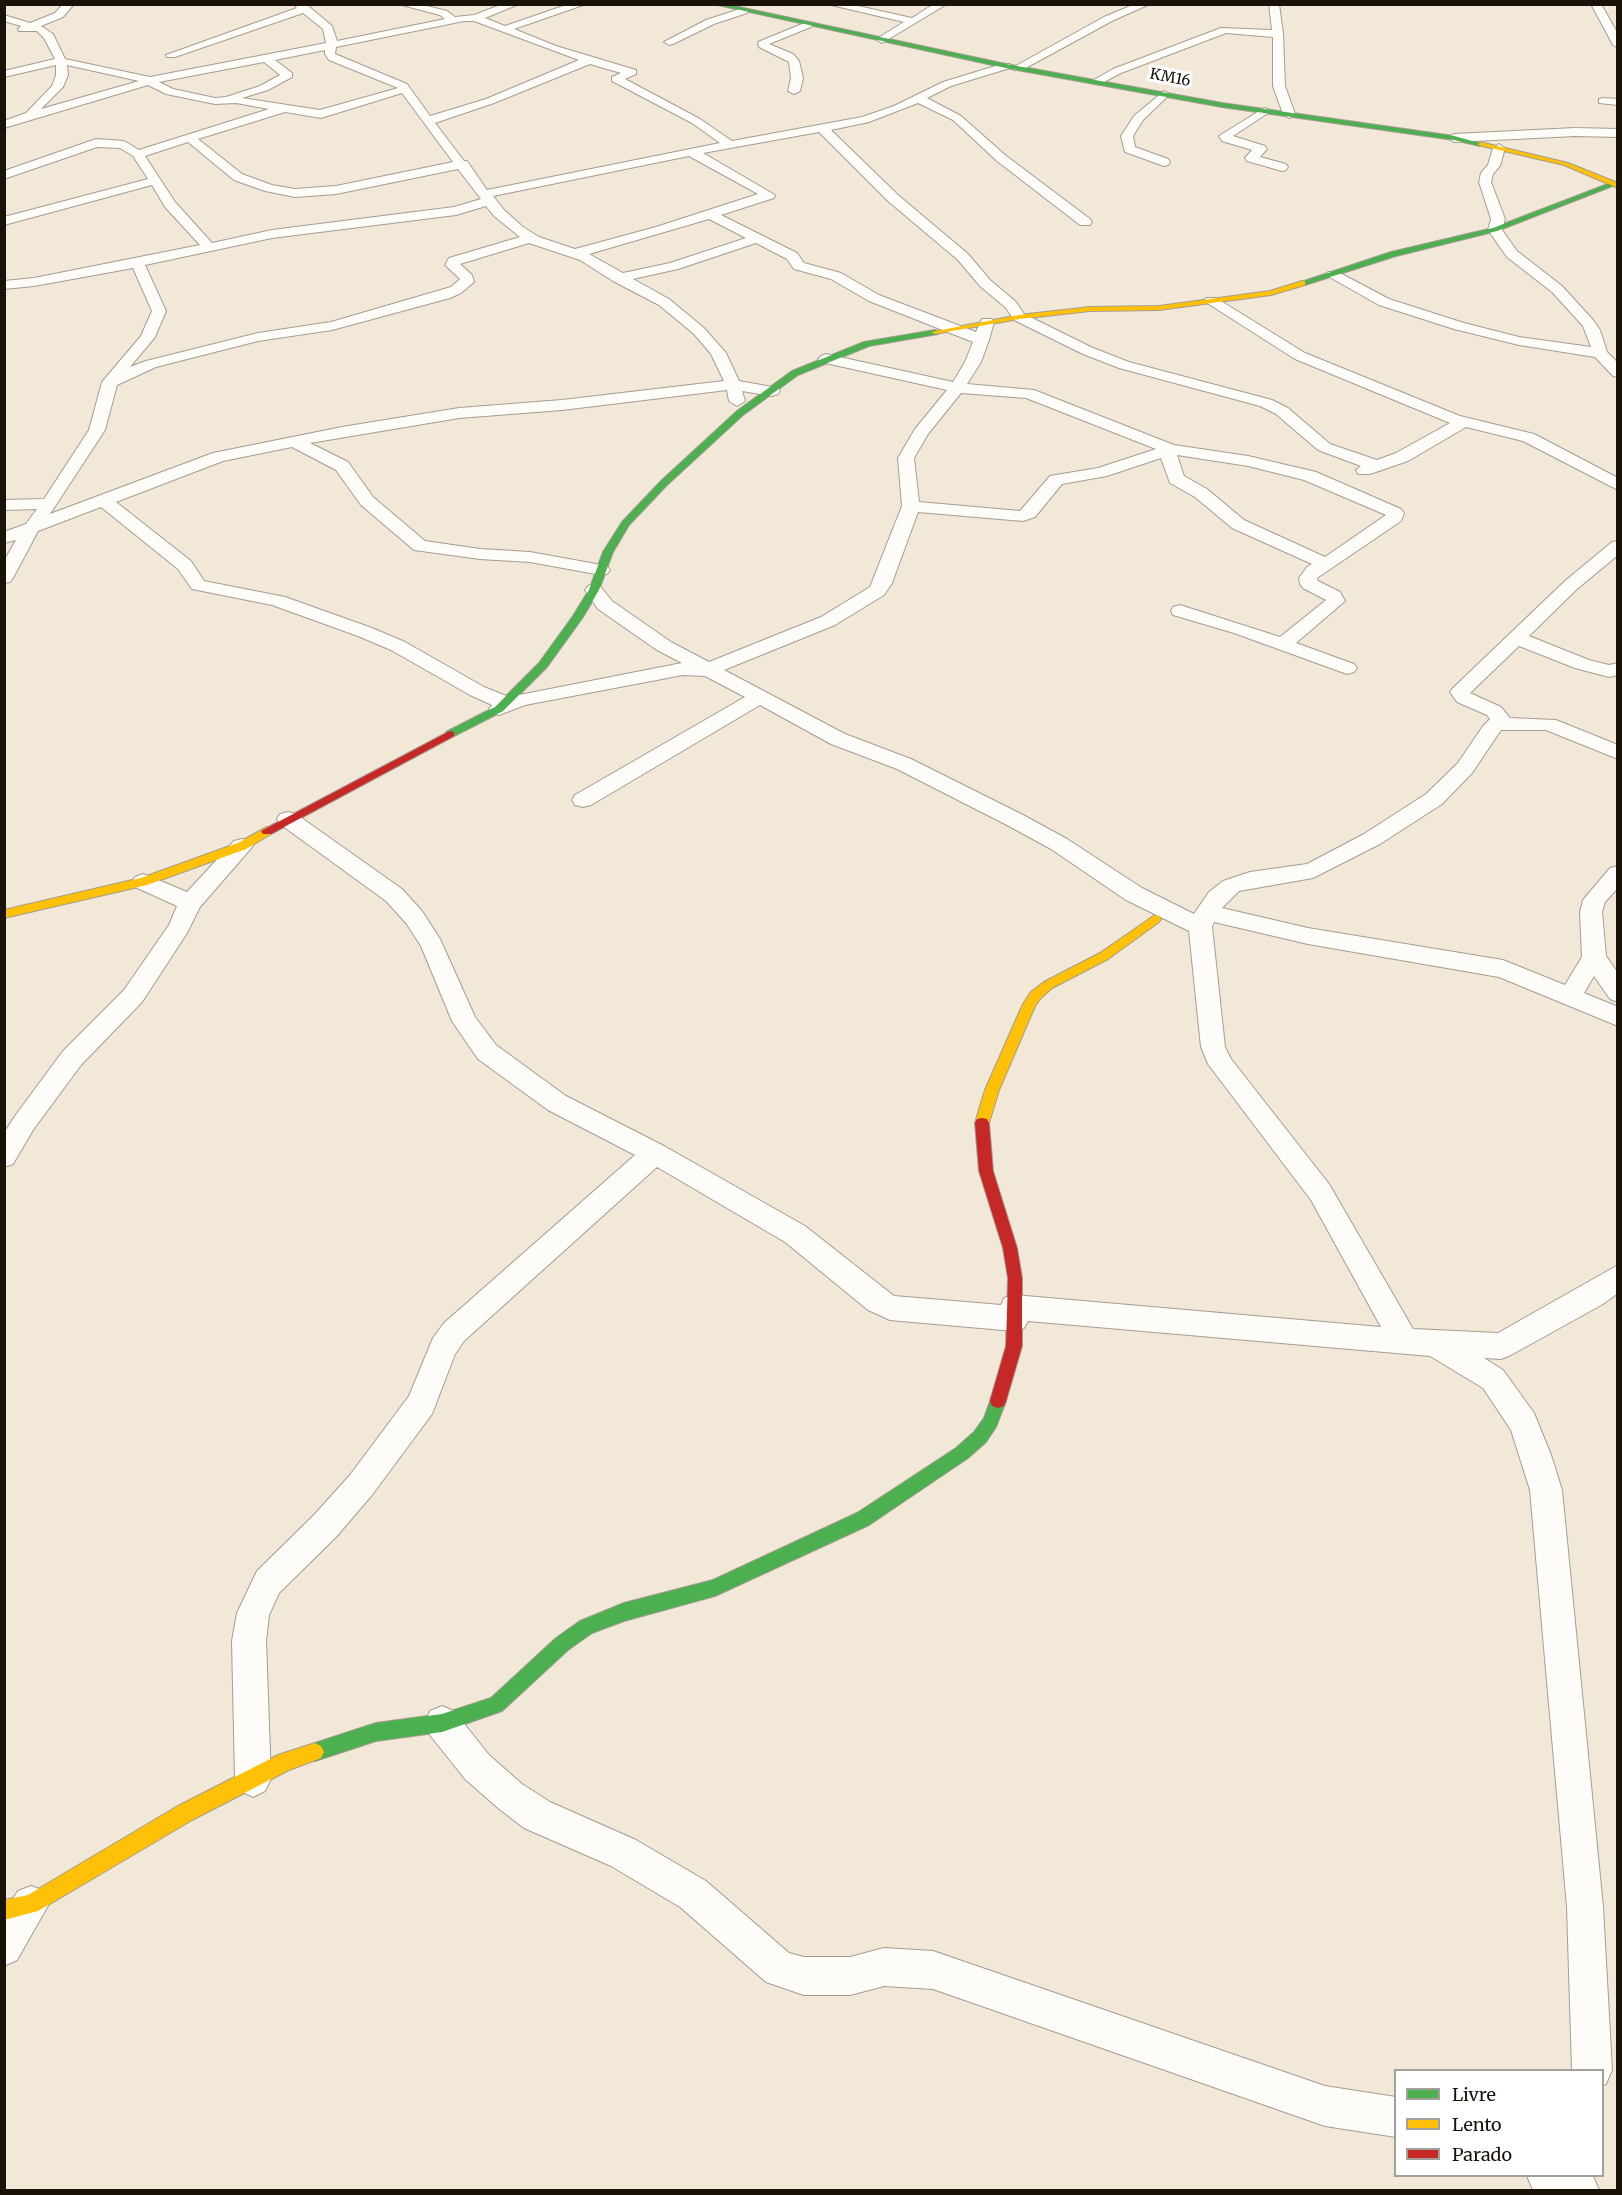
<!DOCTYPE html>
<style>
body{margin:0}
#map{position:relative;width:1622px;height:2195px;overflow:hidden;background:#f2e8d8;font-family:Merriweather,serif}
canvas{display:block}
.frame{position:absolute;inset:0;border:6px solid #181208;pointer-events:none}
.legend{position:absolute;left:1394px;top:2069px;width:210px;height:108px;box-sizing:border-box;background:#fff;border:2px solid #a3a09c;margin:0;padding:8px 10px;list-style:none;font-size:18px;color:#181208}
.legend li{display:flex;align-items:center;gap:12px;height:30px}
.legend b{width:30px;border:2px solid #a3a09c}
</style>
<div id="map">
<canvas width="1622" height="2195"></canvas>
<div class="frame"></div>
<ul class="legend">
<li><b style="height:8px;background:#4caf50"></b>Livre</li>
<li><b style="height:8px;background:#ffc107"></b>Lento</li>
<li><b style="height:8px;background:#c62828"></b>Parado</li>
</ul>
</div>
<script>
const ctx = document.querySelector('canvas').getContext('2d');
ctx.lineJoin = 'round';
const shape = rows => new Path2D(rows.map(r => 'M' + r).join(''));
function stroke(path, color, width, dash) { ctx.strokeStyle = color; ctx.lineWidth = width; ctx.lineCap = dash ? 'butt' : 'round'; ctx.setLineDash(dash || []); ctx.stroke(path); }
function paint(path, color) { ctx.fillStyle = color; ctx.fill(path, 'evenodd'); }
function write(font, color, halo, rows, align = 'center') {
  ctx.font = font + ' Merriweather,serif'; ctx.lineWidth = 6; ctx.setLineDash([]); ctx.textBaseline = 'middle'; ctx.strokeStyle = halo; ctx.fillStyle = color; for (const [text, x, y, turn = 0] of rows) {
    ctx.save(); ctx.translate(x, y); ctx.rotate((+turn || 0) * Math.PI / 180); ctx.textAlign = isNaN(turn) ? turn : align; if (halo) ctx.strokeText(text, 0, 0); ctx.fillText(text, 0, 0); ctx.restore();
  }
}
const street = shape([
 [63,4,74,4,63,17,41,26,53,34,65,59,150,77,326,43,323,29,303,13,175,57,167,57,166,55,297,8,294,4,306,4,332,26,337,41,445,19,440,15,398,4,419,4,447,11,455,17,474,15,503,4,519,4,485,18,505,26,569,4,586,4,514,29,556,46,636,70,636,74,625,79,700,119,732,141,862,117,894,106,943,82,1002,64,1010,64,1010,68,951,86,927,98,961,116,1005,155,1090,219,1092,222,1090,225,1080,225,997,161,953,120,918,103,869,122,831,130,898,195,968,254,990,280,1016,302,1024,314,1093,348,1129,362,1272,400,1288,408,1330,444,1377,460,1396,453,1450,423,1295,359,1204,301,1206,298,1216,298,1305,353,1460,416,1534,434,1618,478,1618,490,1523,441,1466,427,1408,461,1370,474,1358,474,1356,470,1361,466,1318,450,1276,414,1260,406,1119,368,1083,354,1014,320,1006,308,980,286,958,260,888,201,819,132,703,153,775,195,774,198,721,215,797,253,804,263,841,273,879,295,976,332,982,319,992,319,994,322,989,340,981,362,967,384,1034,390,1174,445,1248,456,1316,472,1401,509,1404,513,1401,521,1317,578,1318,581,1340,592,1345,601,1296,643,1354,664,1357,668,1354,672,1347,674,1234,633,1173,615,1171,611,1173,607,1180,605,1280,637,1326,600,1303,588,1300,584,1299,578,1307,567,1312,564,1232,528,1195,497,1170,483,1161,458,1107,476,1062,484,1035,517,1023,521,918,512,892,583,884,595,835,625,724,670,845,734,911,759,1023,815,1067,839,1142,888,1194,914,1209,892,1223,881,1250,872,1307,864,1364,834,1426,794,1458,763,1483,726,1490,719,1487,715,1457,702,1450,692,1453,688,1565,581,1612,542,1618,541,1618,555,1577,589,1529,636,1589,660,1609,665,1618,663,1618,675,1609,677,1575,668,1519,646,1470,693,1501,707,1510,718,1556,720,1618,745,1618,759,1546,730,1501,730,1472,773,1442,804,1380,844,1313,878,1239,891,1222,908,1308,928,1503,960,1565,985,1582,957,1580,912,1583,900,1610,868,1618,866,1618,888,1605,902,1602,912,1606,956,1618,973,1618,1002,1610,999,1594,976,1584,993,1618,1007,1618,1026,1499,977,1308,944,1214,922,1212,927,1225,1047,1231,1059,1329,1184,1413,1329,1498,1333,1618,1265,1618,1293,1603,1304,1511,1355,1501,1359,1484,1358,1503,1370,1534,1413,1551,1455,1562,1490,1603,1907,1612,2070,1606,2084,1602,2085,1602,2070,1572,2070,1567,1907,1530,1490,1511,1430,1483,1388,1430,1356,1028,1321,1024,1328,1014,1331,890,1320,868,1310,785,1242,657,1167,464,1341,455,1354,432,1414,372,1495,336,1537,279,1593,269,1615,266,1641,271,1779,265,1791,253,1797,241,1791,235,1779,232,1641,237,1613,257,1571,314,1515,350,1475,409,1396,433,1338,444,1323,635,1155,548,1110,478,1059,452,1021,421,946,406,923,386,901,280,824,277,819,280,814,288,812,296,814,402,889,422,911,440,939,475,1017,496,1045,566,1096,664,1146,805,1226,894,1296,1001,1305,1004,1298,1014,1295,1381,1327,1311,1200,1208,1064,1201,1047,1189,931,1126,900,1051,849,1007,825,897,769,831,744,760,705,591,805,583,807,575,805,572,800,575,795,745,697,705,676,683,675,525,705,499,715,492,713,489,709,492,705,470,695,391,650,358,636,272,605,192,589,178,569,101,507,38,531,13,578,10,582,4,583,4,561,16,540,4,543,4,532,26,524,37,509,4,510,4,500,44,499,89,430,102,382,141,336,152,311,133,268,34,286,4,289,4,281,34,278,200,245,165,207,152,185,4,225,4,217,148,179,133,156,120,148,97,147,4,179,4,171,96,139,124,141,139,150,269,109,236,103,215,104,166,94,148,85,4,128,4,121,26,113,52,86,56,75,56,65,4,77,4,71,55,59,44,38,37,31,19,31,18,29,21,26,4,21,4,15,30,23,55,13,63,4],
 [464,21,474,21,579,60,486,99,430,116,407,84,335,54,336,47,464,21],
 [325,50,325,54,329,60,398,88,320,110,242,98,268,90,292,77,292,73,275,60,325,50],
 [264,62,280,75,260,86,226,97,215,98,173,89,159,82,264,62],
 [590,64,621,73,612,77,612,81,692,123,720,143,487,190,467,161,464,161,435,123,494,103,590,64],
 [67,65,139,81,41,109,63,87,68,75,67,65],
 [402,93,453,162,336,186,295,189,272,185,242,174,198,139,285,112,321,118,402,93],
 [188,142,234,180,265,191,295,197,336,194,458,169,481,199,454,207,272,230,212,243,175,202,145,156,188,142],
 [689,156,758,194,656,227,575,249,539,237,523,227,504,210,493,196,689,156],
 [486,206,494,216,520,237,449,258,445,265,460,279,451,287,331,322,258,333,146,361,130,367,155,337,166,311,145,265,272,238,456,215,486,206],
 [709,219,746,238,670,263,623,273,589,254,709,219],
 [529,243,580,260,613,281,659,305,694,334,711,354,724,381,562,400,459,408,342,427,213,453,50,514,105,430,117,385,156,367,258,341,332,330,450,298,461,293,474,282,472,275,460,264,529,243],
 [756,243,787,259,794,269,831,279,869,301,973,342,965,362,953,382,826,354,821,356,818,359,821,362,947,390,915,429,898,458,902,506,870,587,821,617,709,662,671,642,612,601,600,586,594,584,588,586,585,590,598,609,657,650,682,663,509,697,484,687,405,642,372,628,285,597,204,581,191,561,116,502,223,461,292,447,336,470,361,505,414,550,480,559,530,562,601,575,607,574,610,570,607,566,530,552,480,549,425,541,373,497,348,462,310,443,459,418,562,410,727,390,729,401,737,406,745,401,742,391,772,396,778,394,780,391,778,388,739,381,726,353,704,328,669,299,633,279,678,269,756,243],
 [961,393,1026,398,1156,449,1098,468,1050,476,1020,511,919,502,914,458,928,434,961,393],
 [1177,455,1248,466,1304,480,1386,515,1325,557,1244,520,1207,489,1184,476,1177,455],
 [827,4,849,4,912,18,934,4,947,4,882,43,877,40,878,38,904,22,827,4],
 [1135,4,1150,4,1112,21,1022,70,1014,70,1012,68,1104,17,1135,4],
 [1269,4,1279,4,1283,34,1285,86,1295,114,1293,116,1289,118,1283,114,1273,86,1273,37,1226,33,1121,73,1102,83,1094,83,1092,81,1113,69,1221,28,1272,30,1269,4],
 [1591,4,1601,4,1618,34,1618,48,1613,45,1591,4],
 [743,8,748,11,747,13,714,24,673,44,669,45,664,42,706,20,743,8],
 [807,22,812,25,811,27,769,44,793,54,799,61,803,78,800,91,794,94,788,91,791,78,789,62,759,47,758,42,807,22],
 [1164,91,1170,94,1143,120,1133,136,1135,147,1168,159,1170,162,1168,165,1164,166,1125,152,1121,136,1134,116,1164,91],
 [1603,98,1618,99,1618,105,1599,103,1599,99,1603,98],
 [1264,108,1268,109,1268,113,1233,136,1265,146,1267,149,1260,157,1286,164,1288,167,1286,170,1282,171,1247,161,1245,158,1252,150,1222,141,1219,136,1264,108],
 [1575,128,1618,129,1618,137,1575,136,1454,142,1448,138,1454,134,1575,128],
 [1499,144,1505,148,1500,166,1493,174,1491,182,1505,219,1502,230,1517,251,1562,286,1593,320,1600,330,1607,352,1618,363,1618,377,1613,376,1595,357,1519,345,1454,329,1379,305,1326,275,1328,272,1338,272,1389,299,1464,323,1519,337,1591,347,1583,326,1552,292,1507,257,1488,230,1491,219,1479,182,1481,173,1488,165,1493,148,1499,144],
 [242,839,250,841,253,846,200,907,187,933,142,1002,81,1065,33,1130,13,1164,4,1167,4,1133,15,1116,63,1051,124,990,169,925,177,906,135,887,132,882,135,877,143,874,151,877,187,892,234,841,242,839],
 [442,1706,454,1711,489,1755,522,1784,550,1802,636,1840,706,1881,789,1953,804,1957,850,1957,884,1948,933,1951,1325,2086,1396,2097,1396,2137,1325,2126,933,1989,884,1986,850,1995,804,1995,766,1982,680,1907,611,1866,524,1828,498,1808,465,1779,430,1735,425,1723,430,1711,442,1706],
 [31,1886,44,1891,49,1904,17,1960,4,1966,4,1912,18,1891,31,1886],
 [1527,2176,1593,2176,1599,2190,1533,2190,1527,2176]
]);
const fast = shape([
 [713,4,725,4,1006,64,1222,103,1454,136,1483,144,1480,146,1454,140,1222,107,1006,68,713,4],
 [1613,182,1615,185,1497,231,1396,256,1305,285,1298,283,1391,252,1493,228,1613,182],
 [935,330,939,332,938,334,869,346,798,375,743,415,667,485,629,525,613,552,599,590,583,617,547,667,503,711,454,736,446,736,446,732,495,707,539,663,573,616,589,590,603,552,622,522,661,481,737,411,792,371,864,342,935,330],
 [998,1394,1004,1396,1006,1401,996,1427,986,1442,968,1458,869,1525,715,1596,624,1621,592,1633,568,1650,502,1711,442,1732,376,1741,315,1761,309,1758,306,1752,309,1746,315,1743,376,1723,442,1714,491,1698,556,1638,580,1621,624,1603,713,1580,857,1513,956,1448,974,1432,984,1418,992,1396,998,1394]
]);
const slow = shape([
 [1480,142,1568,163,1618,183,1618,188,1564,165,1478,145,1480,142],
 [1302,281,1305,281,1305,285,1271,295,1159,310,1090,311,1019,319,935,334,931,332,1019,315,1090,307,1159,306,1270,291,1302,281],
 [267,827,271,828,271,834,246,849,147,885,4,918,4,910,141,878,238,843,267,827],
 [1155,915,1159,916,1161,919,1159,922,1108,959,1052,988,1041,998,1035,1006,999,1090,989,1123,987,1127,982,1128,977,1127,975,1123,985,1090,1023,1004,1031,992,1044,982,1100,953,1155,915],
 [315,1743,321,1746,324,1752,321,1758,289,1770,192,1820,38,1911,4,1920,4,1900,28,1895,178,1806,278,1755,315,1743]
]);
const jam = shape([
 [450,731,454,732,454,736,271,834,263,834,261,831,450,731],
 [982,1118,987,1119,989,1123,993,1171,1017,1248,1022,1278,1022,1346,1006,1401,1004,1406,998,1408,992,1406,990,1401,1006,1346,1008,1278,1003,1248,979,1171,975,1123,977,1119,982,1118]
]);
stroke(street, '#a59d91', 2);
stroke(fast, '#a59d91', 2);
stroke(slow, '#a59d91', 2);
stroke(jam, '#a59d91', 2);
paint(street, '#fdfcf9');
paint(fast, '#4caf50');
paint(slow, '#ffc107');
paint(jam, '#c62828');
write('15px', '#181208', '#fff', [
 ["KM16",1170,78,11]
]);
</script>
